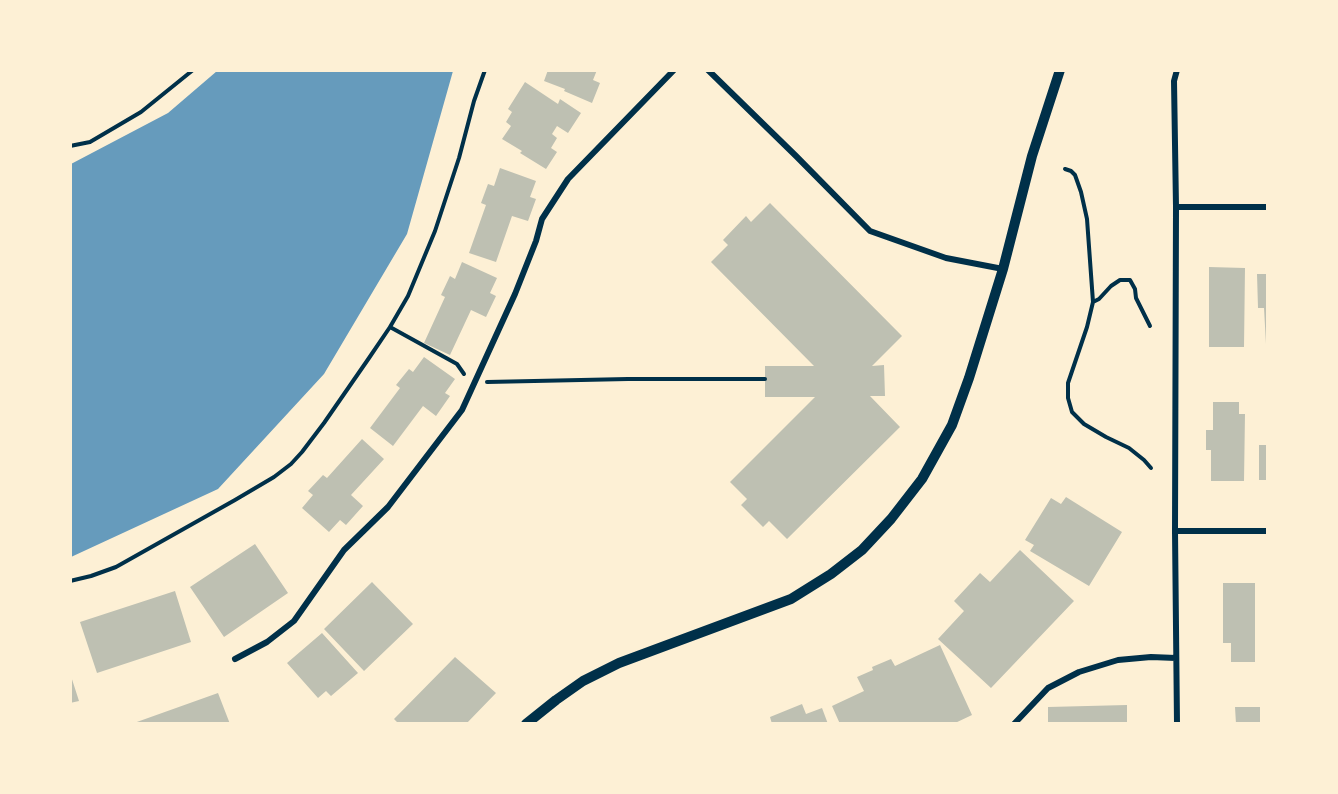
<!DOCTYPE html>
<style>
body{margin:0}
#map{position:relative;width:1338px;height:794px;overflow:hidden;background:#fdf0d5;font-family:Georgia,serif}
canvas{display:block}
.frame{position:absolute;inset:0;border:72px solid #fdf0d5;pointer-events:none}
</style>
<div id="map">
<canvas width="1338" height="794"></canvas>
<div class="frame"></div>
</div>
<script>
const ctx = document.querySelector('canvas').getContext('2d');
ctx.lineJoin = 'round';
function paint(path, color) { ctx.fillStyle = color; ctx.fill(path, 'evenodd'); }
const shape = rows => new Path2D(rows.map(r => 'M' + r).join(''));
function stroke(path, color, width, dash) { ctx.strokeStyle = color; ctx.lineWidth = width; ctx.lineCap = dash ? 'butt' : 'round'; ctx.setLineDash(dash || []); ctx.stroke(path); }
paint(shape([
 [217,71,453,71,407,234,324,374,218,489,71,557,71,164,168,113]
]), '#669bbc');
paint(shape([
 [548,70,597,70,593,80,600,83,592,103,564,91,565,89,544,81],
 [525,82,558,104,560,99,581,113,568,133,557,126,552,134,557,138,551,148,557,152,546,169,520,153,522,151,502,139,511,126,506,122,512,112,508,109],
 [500,168,536,181,530,197,536,199,528,221,512,216,496,262,469,253,486,205,481,203,488,184,494,186],
 [770,203,902,336,872,366,884,365,885,396,870,396,900,427,787,539,769,521,763,527,741,505,747,499,730,482,815,397,765,397,765,366,814,366,711,262,728,245,723,240,746,216,751,222],
 [462,262,497,278,490,293,496,296,486,317,471,310,450,355,424,343,445,297,441,295,450,276,455,279],
 [1209,267,1245,268,1244,347,1209,347],
 [1257,274,1268,274,1268,344,1266,344,1264,308,1258,308],
 [424,357,455,379,445,393,450,396,436,416,423,406,393,446,370,428,400,388,396,385,409,369,413,372],
 [1213,402,1239,402,1239,414,1245,414,1244,481,1211,481,1211,450,1206,450,1206,430,1213,430],
 [362,439,384,459,351,495,363,506,346,525,340,520,329,532,302,508,313,495,308,491,323,475,327,478],
 [1259,445,1268,445,1268,480,1259,480],
 [1066,497,1122,532,1089,586,1030,551,1034,545,1025,540,1051,498,1061,504],
 [255,544,288,593,224,637,190,587],
 [1020,550,1074,601,991,688,938,639,964,611,954,601,980,573,990,582],
 [372,582,413,624,364,671,324,629],
 [1223,583,1255,583,1255,662,1231,662,1231,643,1223,643],
 [175,591,191,642,97,673,80,622],
 [322,633,358,673,331,696,326,691,318,698,287,663],
 [940,645,972,715,953,724,840,724,832,706,864,691,857,677,873,670,872,667,891,659,895,666],
 [455,657,496,693,466,724,399,724,394,719],
 [70,673,79,701,70,703],
 [218,693,230,724,134,724,134,723],
 [802,704,806,714,822,708,828,724,772,724,770,717],
 [1127,705,1127,724,1048,724,1048,707],
 [1235,707,1260,707,1260,724,1236,724]
]), '#bec0b2');
stroke(shape([
 [70,146,90,142,141,112,193,70],
 [1065,169,1071,171,1075,175,1081,192,1087,219,1093,302,1087,327,1068,383,1068,398,1072,412,1084,424,1106,437,1129,448,1144,460,1151,468],
 [1093,302,1099,299,1111,286,1120,280,1130,280,1135,289,1136,298,1150,326],
 [390,327,457,364,464,374],
 [487,382,628,379,765,379],
 [70,581,91,576,116,567,235,500,274,477,291,464,302,452,324,423,369,358,390,327,408,296,435,231,459,158,474,101,485,70]
]), '#003049', 4);
stroke(shape([
 [708,70,796,156,870,231,946,258,1003,269],
 [1176,207,1268,207],
 [1175,531,1268,531],
 [235,659,267,642,294,621,344,550,388,507,462,410,515,294,536,241,542,219,568,179,674,70],
 [1014,724,1048,688,1079,672,1118,660,1151,657,1176,658],
 [1177,724,1175,531,1176,207,1174,81,1177,70]
]), '#003049', 6);
stroke(shape([
 [526,724,556,700,583,681,619,663,791,599,831,574,862,550,891,519,922,479,952,425,969,378,1003,269,1032,156,1060,70]
]), '#003049', 10);
</script>
